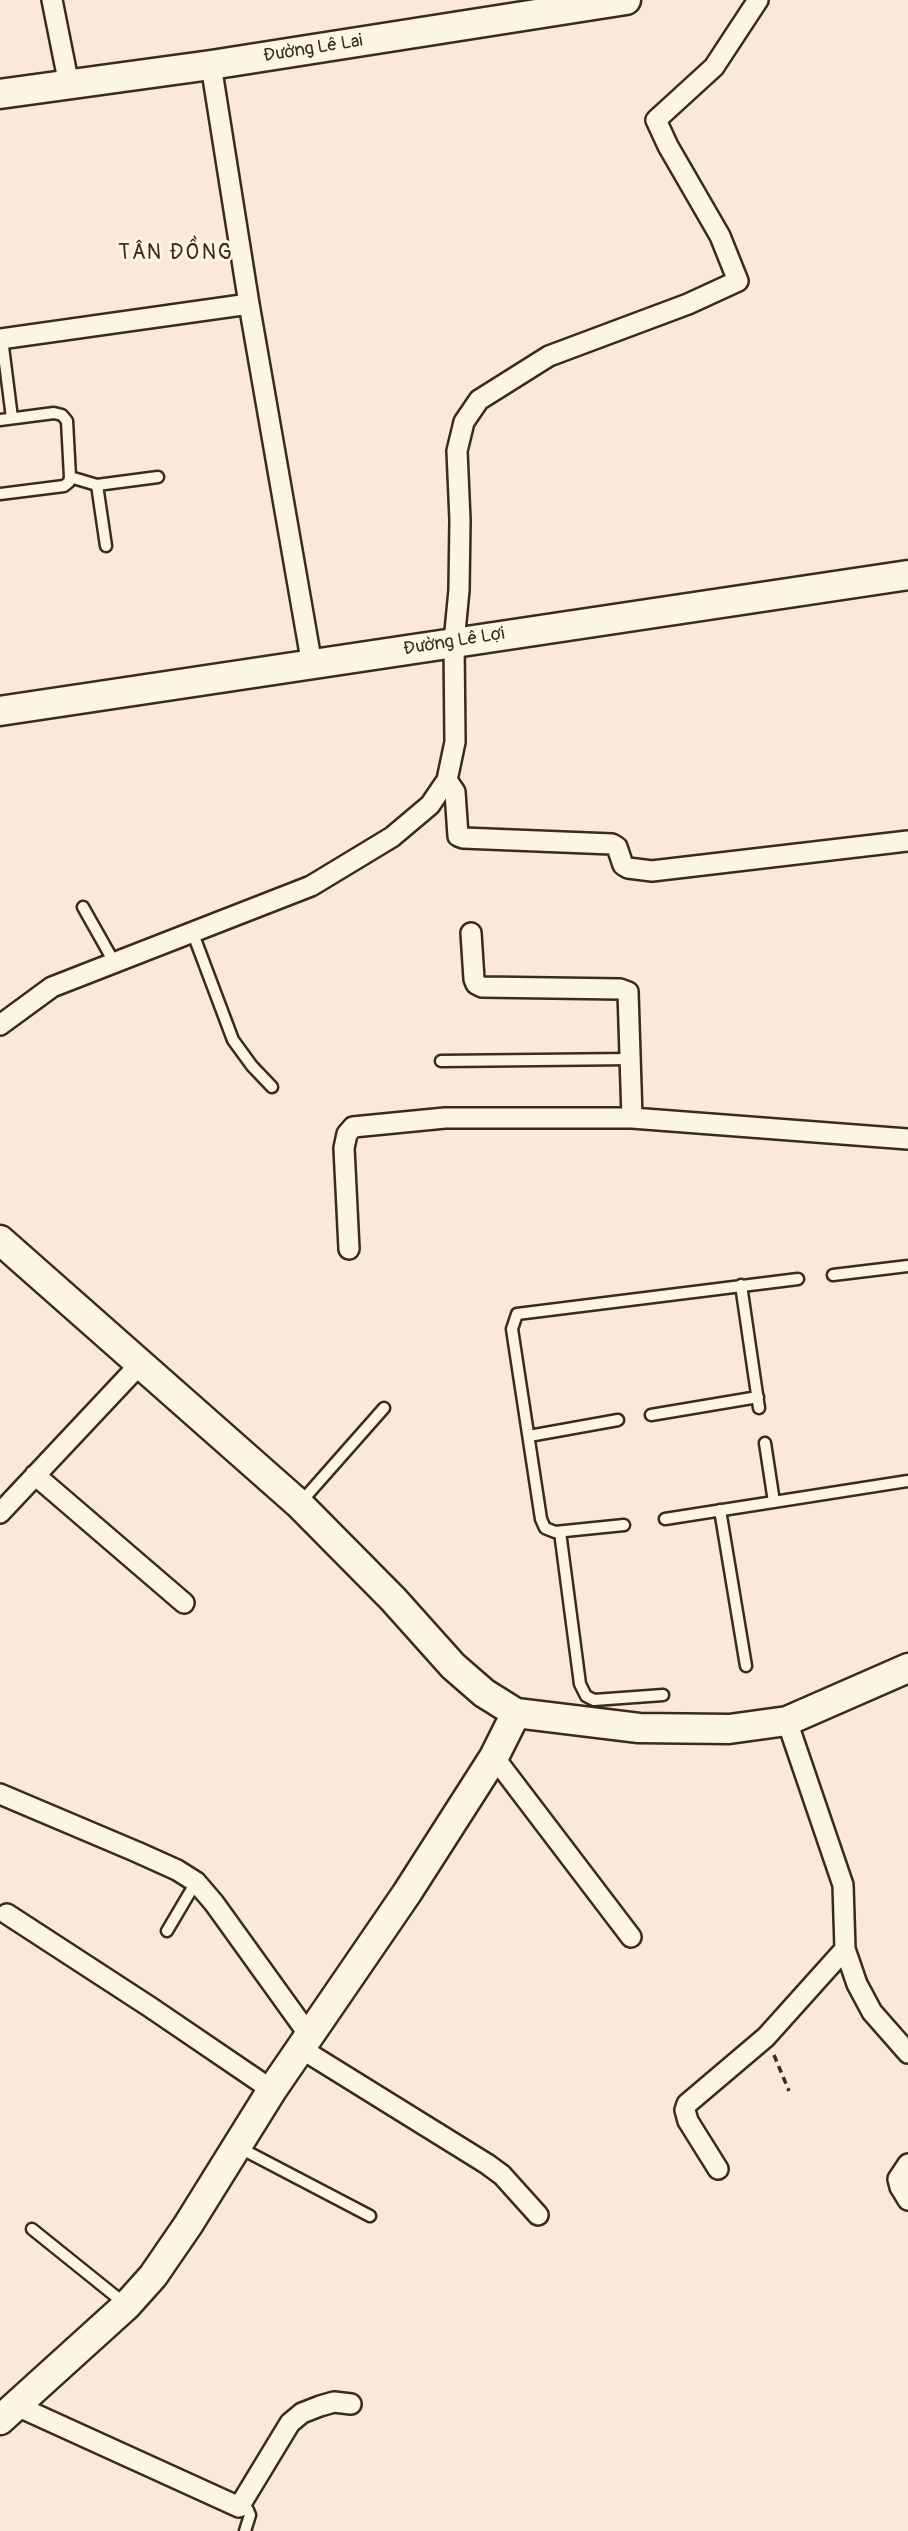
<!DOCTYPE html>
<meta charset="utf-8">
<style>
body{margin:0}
canvas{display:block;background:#fae8da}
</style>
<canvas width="908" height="2531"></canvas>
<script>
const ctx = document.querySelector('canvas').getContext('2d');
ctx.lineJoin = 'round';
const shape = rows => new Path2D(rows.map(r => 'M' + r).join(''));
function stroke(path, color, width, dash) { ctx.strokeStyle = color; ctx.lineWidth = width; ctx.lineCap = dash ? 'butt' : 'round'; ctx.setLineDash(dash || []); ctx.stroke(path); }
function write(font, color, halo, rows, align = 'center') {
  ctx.font = font + ' Pangolin,sans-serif'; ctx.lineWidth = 6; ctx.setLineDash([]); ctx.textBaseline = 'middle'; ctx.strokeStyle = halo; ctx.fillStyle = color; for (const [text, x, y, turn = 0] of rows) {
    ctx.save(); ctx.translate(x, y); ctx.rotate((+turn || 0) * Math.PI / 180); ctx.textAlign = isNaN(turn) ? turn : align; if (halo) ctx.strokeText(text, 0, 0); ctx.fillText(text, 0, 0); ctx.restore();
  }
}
const lane = shape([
 [2,339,12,418],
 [0,420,54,413,62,415,67,421,70,477,69,482,64,486,0,494],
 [70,477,97,485,106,546],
 [97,485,158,477],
 [83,907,114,962],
 [192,931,233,1040,252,1066,272,1087],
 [441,1061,631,1059],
 [833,1275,908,1266],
 [741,1285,759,1408],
 [651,1415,758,1397],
 [529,1436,618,1420],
 [765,1443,774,1502],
 [301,1502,384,1408],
 [720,1510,746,1666],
 [665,1519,908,1481],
 [624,1525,555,1532,545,1528,541,1519,512,1329,517,1314,798,1279],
 [560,1532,580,1684,586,1696,594,1700,663,1695],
 [167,1931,196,1882],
 [240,2148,370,2216],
 [32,2229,124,2303],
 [239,2507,248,2510,250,2515,245,2531]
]);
const street = shape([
 [52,0,69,85],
 [211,65,249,304,312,665],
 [0,339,249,304],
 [447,780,455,792,458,836,463,838,612,844,617,847,623,865,628,868,652,871,908,841],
 [471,933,474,979,476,984,482,987,620,989,628,992,632,1118],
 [0,1025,52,987,311,886,392,837,430,805,447,780,455,742,454,642,459,590,460,520,457,451,464,422,479,400,549,356,688,304,738,281,720,236,668,146,656,120,714,67,758,0],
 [349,1249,344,1148,347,1134,353,1127,445,1118,632,1118,908,1139],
 [35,1475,184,1603],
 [0,1513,141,1363],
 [787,1721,843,1885,845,1949,857,1984,872,2012,908,2053],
 [494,1757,631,1937],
 [0,1794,137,1852,177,1870,196,1882,214,1903,309,2035],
 [7,1914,150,2007,272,2090],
 [300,2048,487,2164,502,2175,538,2215],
 [908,2164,898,2179,900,2187,908,2200],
 [718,2169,688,2121,685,2110,687,2104,766,2037,845,1949],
 [17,2406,239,2507,290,2423,302,2413,320,2406,334,2402,351,2404]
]);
const secondary = shape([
 [0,94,211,65,626,0],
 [0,711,908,575],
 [0,1240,299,1504,393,1599,453,1666,484,1693,516,1713,639,1728,729,1729,787,1721,908,1668],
 [0,2420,127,2305,153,2276,188,2225,272,2090,407,1893,494,1757,516,1713]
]);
stroke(lane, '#3b2a1e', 15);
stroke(street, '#3b2a1e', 24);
stroke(secondary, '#3b2a1e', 33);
stroke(shape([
 [774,2055,789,2091]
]), '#3b2a1e', 3.5, [7, 5]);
stroke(lane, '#fcf5e5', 10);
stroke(street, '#fcf5e5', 19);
stroke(secondary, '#fcf5e5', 28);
write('18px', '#3b2a1e', '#fcf5e5', [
 ["Đường Lê Lai",313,49,-9],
 ["Đường Lê Lợi",454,642,-9]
]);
ctx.letterSpacing = '2px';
write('21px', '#3b2a1e', '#fcf5e5', [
 ["TÂN ĐỒNG",176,254]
]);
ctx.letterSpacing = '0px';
</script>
